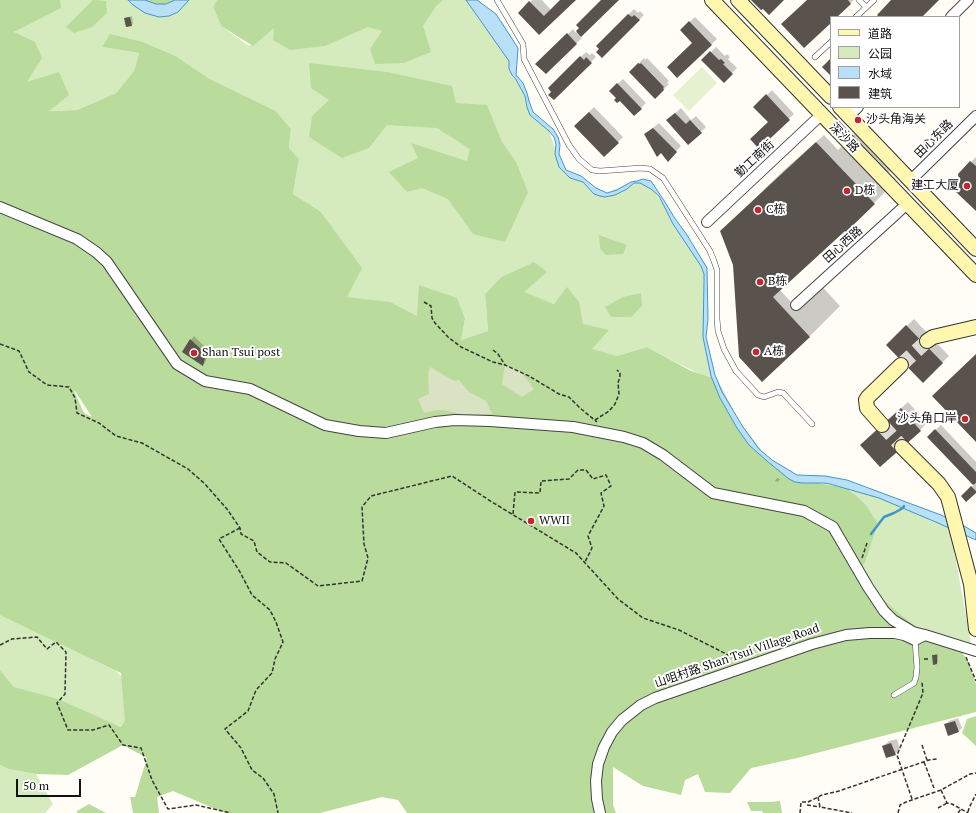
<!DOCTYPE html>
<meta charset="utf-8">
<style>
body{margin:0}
#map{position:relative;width:976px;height:813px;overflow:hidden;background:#fffdf5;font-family:"PT Serif","Noto Sans SC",serif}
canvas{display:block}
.legend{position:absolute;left:830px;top:16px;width:130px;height:92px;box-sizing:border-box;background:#fff;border:1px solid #a0a0a0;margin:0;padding:5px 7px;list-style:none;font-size:12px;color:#111}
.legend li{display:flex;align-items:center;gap:8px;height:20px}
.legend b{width:20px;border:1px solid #a0a0a0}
.scale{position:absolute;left:16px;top:779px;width:65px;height:18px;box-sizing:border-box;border:2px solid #111;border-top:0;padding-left:5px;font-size:12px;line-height:14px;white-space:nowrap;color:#111;-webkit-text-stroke:3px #fff;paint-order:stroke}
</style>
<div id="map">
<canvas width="976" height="813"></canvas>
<ul class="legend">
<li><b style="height:5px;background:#fff6b0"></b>道路</li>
<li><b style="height:11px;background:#d5ebbd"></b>公园</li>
<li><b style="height:11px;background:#b9e0f7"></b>水域</li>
<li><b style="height:11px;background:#5a524d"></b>建筑</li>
</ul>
<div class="scale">50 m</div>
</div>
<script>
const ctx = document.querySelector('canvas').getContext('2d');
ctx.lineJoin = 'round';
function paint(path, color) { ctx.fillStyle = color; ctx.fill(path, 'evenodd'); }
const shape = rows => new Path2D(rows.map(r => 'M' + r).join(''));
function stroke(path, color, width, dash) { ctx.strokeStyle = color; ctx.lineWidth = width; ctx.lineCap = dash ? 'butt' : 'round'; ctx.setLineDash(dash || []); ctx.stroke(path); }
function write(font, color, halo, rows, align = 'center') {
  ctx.font = font + ' "PT Serif","Noto Sans SC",serif'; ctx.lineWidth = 4; ctx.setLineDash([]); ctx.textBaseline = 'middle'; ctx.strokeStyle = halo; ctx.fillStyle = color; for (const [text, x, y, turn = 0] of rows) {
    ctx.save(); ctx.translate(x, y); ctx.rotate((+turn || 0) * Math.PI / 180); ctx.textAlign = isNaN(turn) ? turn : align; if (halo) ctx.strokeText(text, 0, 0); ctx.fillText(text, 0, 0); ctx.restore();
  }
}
paint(shape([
 [59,0,130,0,147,14,189,0,217,0,213,7,221,26,249,46,301,0,478,0,503,23,518,48,509,69,525,96,530,115,549,131,563,171,583,182,607,193,631,182,646,179,707,266,704,282,706,337,715,378,700,374,681,365,647,347,617,356,588,349,580,325,566,290,554,304,521,292,534,262,501,277,485,294,488,331,461,340,465,319,417,317,347,297,320,211,293,194,299,159,289,148,291,129,276,111,208,78,176,56,143,42,102,47,139,53,134,71,116,93,77,110,48,111,69,94,27,83,13,33],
 [851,485,947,522,951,533,972,649,907,631,860,573,877,527,850,489],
 [0,611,116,671,122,677,126,720,122,727,14,687,0,670],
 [0,765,8,769,36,774,53,804,45,813,0,813]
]), '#d5ebbd');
paint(shape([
 [0,0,60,0,61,8,14,32,35,42,42,58,27,82,59,72,69,95,49,111,77,110,116,93,134,71,139,53,102,47,110,34,143,42,176,56,208,78,276,111,291,129,289,148,299,159,293,194,320,211,362,268,347,297,390,302,417,316,419,285,457,298,465,319,461,340,488,331,485,294,501,277,534,262,547,272,524,292,554,304,567,287,579,302,583,324,609,330,592,349,617,356,647,347,691,371,717,379,739,421,768,459,801,480,847,488,866,505,878,524,865,562,859,572,868,587,925,635,958,646,969,663,976,684,976,712,797,758,751,768,730,793,705,792,698,774,685,780,681,795,643,786,613,767,613,805,616,813,407,813,398,800,382,797,320,813,225,813,173,791,157,797,159,813,133,813,130,797,135,797,147,758,123,745,68,775,36,774,8,769,0,765,0,670,14,687,58,699,121,727,125,721,121,673,0,615],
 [74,391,75,391,92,417,84,413],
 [780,647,777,649,700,668,701,668],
 [93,0,106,1,107,13,92,27,74,33,66,27],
 [145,0,175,0,166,4,156,4],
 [217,0,443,0,436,6,423,26,431,52,404,63,375,64,370,49,382,31,368,27,325,46,290,50,273,40,274,28,253,46,221,26,213,7],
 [309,63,387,72,452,86,456,103,487,105,502,142,516,162,528,192,505,242,473,234,448,199,422,188,407,192,389,172,418,158,411,143,467,161,470,149,437,128,387,125,369,148,342,158,309,137,312,116,329,100,311,88],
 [599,235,627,245,623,254,606,255,600,248],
 [641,293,642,306,631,317,611,317,605,307,623,297],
 [976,716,976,746,962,733,967,719],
 [780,801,782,813,763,813,762,811,751,811,747,802,770,802],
 [89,804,106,813,77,813,77,811]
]), '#b9dc9c');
paint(shape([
 [505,365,521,372,534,389,522,397,502,384],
 [430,367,454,381,459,380,469,392,486,401,492,414,461,414,443,410,436,410,424,413,418,399,429,394,428,373]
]), '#d9e3c4');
paint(shape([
 [702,67,717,83,689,111,673,95]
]), '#e6f2cf');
const water = shape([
 [128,0,145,0,156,4,166,4,175,0,189,0,178,12,169,16,159,17,145,13,133,5,128,0],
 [466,0,477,0,496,14,518,48,516,75,523,83,527,93,529,101,533,112,553,129,558,137,560,145,559,154,566,170,581,176,596,188,607,193,617,190,631,182,637,181,643,179,651,181,665,202,674,217,687,235,707,268,708,319,706,337,715,375,722,392,743,427,759,449,772,460,797,475,825,476,847,480,941,515,964,526,976,533,976,540,938,523,879,498,830,484,824,483,802,483,795,482,789,479,767,461,749,445,737,428,720,398,711,376,703,337,704,282,704,274,701,266,673,224,659,196,651,189,640,183,634,183,627,189,615,195,605,197,600,196,594,194,583,182,570,178,559,167,555,154,556,144,554,137,549,131,530,115,527,107,525,96,515,78,512,75,509,69,509,61,466,0]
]);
paint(water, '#b9e0f7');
stroke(water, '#3f96cf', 1);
paint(shape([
 [532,0,542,0,551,10,562,0,575,0,539,34,519,13],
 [602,0,617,0,580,37,582,38,546,73,537,64,573,29,576,33],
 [808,0,854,0,836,17,831,17,831,21],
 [634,9,638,13,640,11,644,15,602,57,601,49,597,46],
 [132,16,133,24,132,25,125,18],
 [695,17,717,39,677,77,693,43,681,30],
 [716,47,725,56,727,54,730,57,728,59,737,68,724,81,703,60],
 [586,52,590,55,592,53,596,57,554,99,553,92,549,88],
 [644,58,645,60,647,58,669,81,667,83,669,84,655,98,630,72],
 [623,79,646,103,634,115,610,91],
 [772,90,794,114,759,147,769,122,760,102],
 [594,107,623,137,604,156,575,126],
 [681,108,691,120,696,116,706,127,688,144,673,115],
 [659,123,681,146,668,160,645,134],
 [857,132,893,168,887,174,895,182,874,203,780,290,794,305,818,282,840,306,810,336,764,379,739,214,784,170,824,135,838,150],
 [976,157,976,210,960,189,960,180,959,174],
 [914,319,949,356,923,381,894,338],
 [194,336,208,350,206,361,203,365,183,351],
 [908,402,927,423,920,430,868,438],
 [941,425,976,462,976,481,975,483,976,484,976,491,962,496,974,485,928,437],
 [777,478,780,479,778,482,775,481],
 [935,654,938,654,938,662,937,663,933,656],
 [958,718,962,728,959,731,946,725,949,721],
 [897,739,900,749,895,754,883,746,889,741]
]), '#0003');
stroke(shape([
 [871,534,884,517,894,513,903,508,904,506]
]), '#3f96cf', 2.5);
paint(shape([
 [560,0,576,0,539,35,518,13,529,1,544,16],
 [601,0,619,0,581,37,576,31,579,28,576,25],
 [751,0,784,0,769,15,763,9,761,10],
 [807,0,848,0,851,4,837,17,831,17,831,23,804,48,781,24],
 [891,0,939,0,922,17,879,17,877,15],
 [628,14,632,17,634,15,640,20,602,58,596,52,599,49,596,46],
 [130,17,132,26,126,27,124,18],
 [689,21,712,45,677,78,667,67,692,43,680,30],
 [567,33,577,44,546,74,535,64],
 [710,51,719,60,721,59,725,63,723,64,733,74,724,83,701,60],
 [580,56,584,60,586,57,592,63,554,100,548,95,551,92,548,88],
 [831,58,831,76,822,67],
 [638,63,640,64,641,63,664,87,663,88,664,90,655,99,629,72],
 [617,83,642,109,634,116,620,101,617,103,614,100,616,98,609,91],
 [766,94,790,120,759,149,750,139,768,122,753,107],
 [589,112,619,143,604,157,574,126],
 [675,113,686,124,690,120,702,133,688,145,666,120],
 [653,128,677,152,668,162,661,153,657,157,644,134],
 [816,142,875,204,846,232,845,231,773,297,810,337,762,382,739,357,733,265,720,231],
 [970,161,976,166,976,211,956,192,959,189,956,183,959,180,958,174],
 [906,325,943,363,923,383,886,345],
 [190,339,206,354,203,366,182,352],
 [976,354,976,442,932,396],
 [901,408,921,431,880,467,860,445],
 [935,429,976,472,976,483,973,485,927,437],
 [971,486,976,491,976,493,966,502,961,496],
 [932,655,937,655,937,664,933,665],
 [955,721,959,732,948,736,944,724],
 [891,743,896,755,886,758,882,746]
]), '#5a524d');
stroke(shape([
 [901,365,927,341],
 [882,425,902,447]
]), '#dbdad3', 14, [14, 7]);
const lane = shape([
 [497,0,523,44,524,59,569,145,579,159,592,170,600,171,641,168,650,169,663,178,710,251,714,261,717,270,717,319,718,331,724,349,736,371,758,395,764,397,778,392,783,393,812,424],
 [859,0,866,7],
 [856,17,874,0],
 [815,57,831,42],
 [894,695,914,683,916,677,917,667,915,640]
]);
const street = shape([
 [951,17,968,0],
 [849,116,858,107],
 [911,180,976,116],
 [0,207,77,239,96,252,107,262,177,364,205,381,250,389,325,425,359,431,386,433,435,422,455,420,490,421,573,427,624,437,643,443,663,455,713,493,804,511,833,527,868,587,884,611,893,620,913,632,925,635],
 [707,222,822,114],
 [796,305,907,204],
 [600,813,597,799,596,781,598,764,604,747,612,732,622,720,641,705,655,698,812,644,846,635,870,633,895,633,904,635,915,640,925,635,976,651]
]);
const secondary = shape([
 [712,0,976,275],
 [738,0,831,97],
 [840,107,976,249],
 [927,341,933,337,976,327],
 [882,425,867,408,866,400,868,397,901,365],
 [902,447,939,484,948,497,971,584,976,629]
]);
stroke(lane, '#444', 6);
stroke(street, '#444', 12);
stroke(secondary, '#333', 16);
stroke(shape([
 [424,302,431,306,432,318,435,323,448,337,461,347,493,362,505,365],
 [0,344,19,351,29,372,47,385,69,387,75,398,77,413,99,423,116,436,142,443,188,469,205,484,227,509,240,528,241,534,254,541,257,552,270,562,286,563,318,586,362,581,368,558,364,544,362,507,371,496,452,476,492,502,576,553,618,599,643,618,679,630,738,660],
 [493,350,498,354,505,365,529,376,559,394,569,397,580,408,597,422],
 [595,420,609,411,615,404,619,394,618,383,620,376,620,373,617,370],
 [513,514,515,492,540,493,541,481,569,479,578,470,586,470,593,479,606,475,611,486,601,493,604,506,588,536,592,548,585,562],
 [240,528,219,539,240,572,252,595,270,610,276,622,283,642,275,659,272,673,256,690,248,711,225,729,241,748,252,770,263,778,274,794,278,813],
 [862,558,867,543],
 [0,645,12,639,37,637,47,649,56,642,66,652,65,694,57,703,68,730,93,730,109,725,123,745,141,748,152,780,168,809,196,805,231,813],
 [966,657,976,681],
 [924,659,929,659],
 [922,745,927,760],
 [924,762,934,788],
 [941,790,947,803,952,804,968,813],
 [818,797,820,807,852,813],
 [912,799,897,755,923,693,922,682],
 [807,805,820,807],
 [938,808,947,803],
 [968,812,969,808,976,794],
 [800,813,801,802,808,802,822,795,839,791,929,760,937,759],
 [898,813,900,805,906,802,941,790,970,774,976,773],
 [958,813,961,809]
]), '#333', 1.5, [4, 2]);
stroke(lane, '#fff', 5);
stroke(street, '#fff', 10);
stroke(secondary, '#fff6b0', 14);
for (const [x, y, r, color] of [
 [858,120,4,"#c4262e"],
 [967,186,4,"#c4262e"],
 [847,191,4,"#c4262e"],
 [758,210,4,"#c4262e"],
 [760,282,4,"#c4262e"],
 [756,352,4,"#c4262e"],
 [194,353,4,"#c4262e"],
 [965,419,4,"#c4262e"],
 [531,521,4,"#c4262e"]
]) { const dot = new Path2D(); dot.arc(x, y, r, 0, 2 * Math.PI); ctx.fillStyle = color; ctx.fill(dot); stroke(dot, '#fff', 1.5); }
write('12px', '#111', '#fff', [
 ["沙头角海关",866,120],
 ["建工大厦",959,186,"right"],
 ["D栋",855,191],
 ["C栋",766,210],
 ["B栋",768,282],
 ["A栋",764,352],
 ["Shan Tsui post",202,353],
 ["沙头角口岸",957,419,"right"],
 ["WWII",539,521]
], 'left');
write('12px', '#111', '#fff', [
 ["深沙路",844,138,46],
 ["田心东路",934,139,-45],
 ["勤工南街",755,159,-43],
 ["田心西路",843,245,-42],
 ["山咀村路 Shan Tsui Village Road",737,656,-19]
]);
</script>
